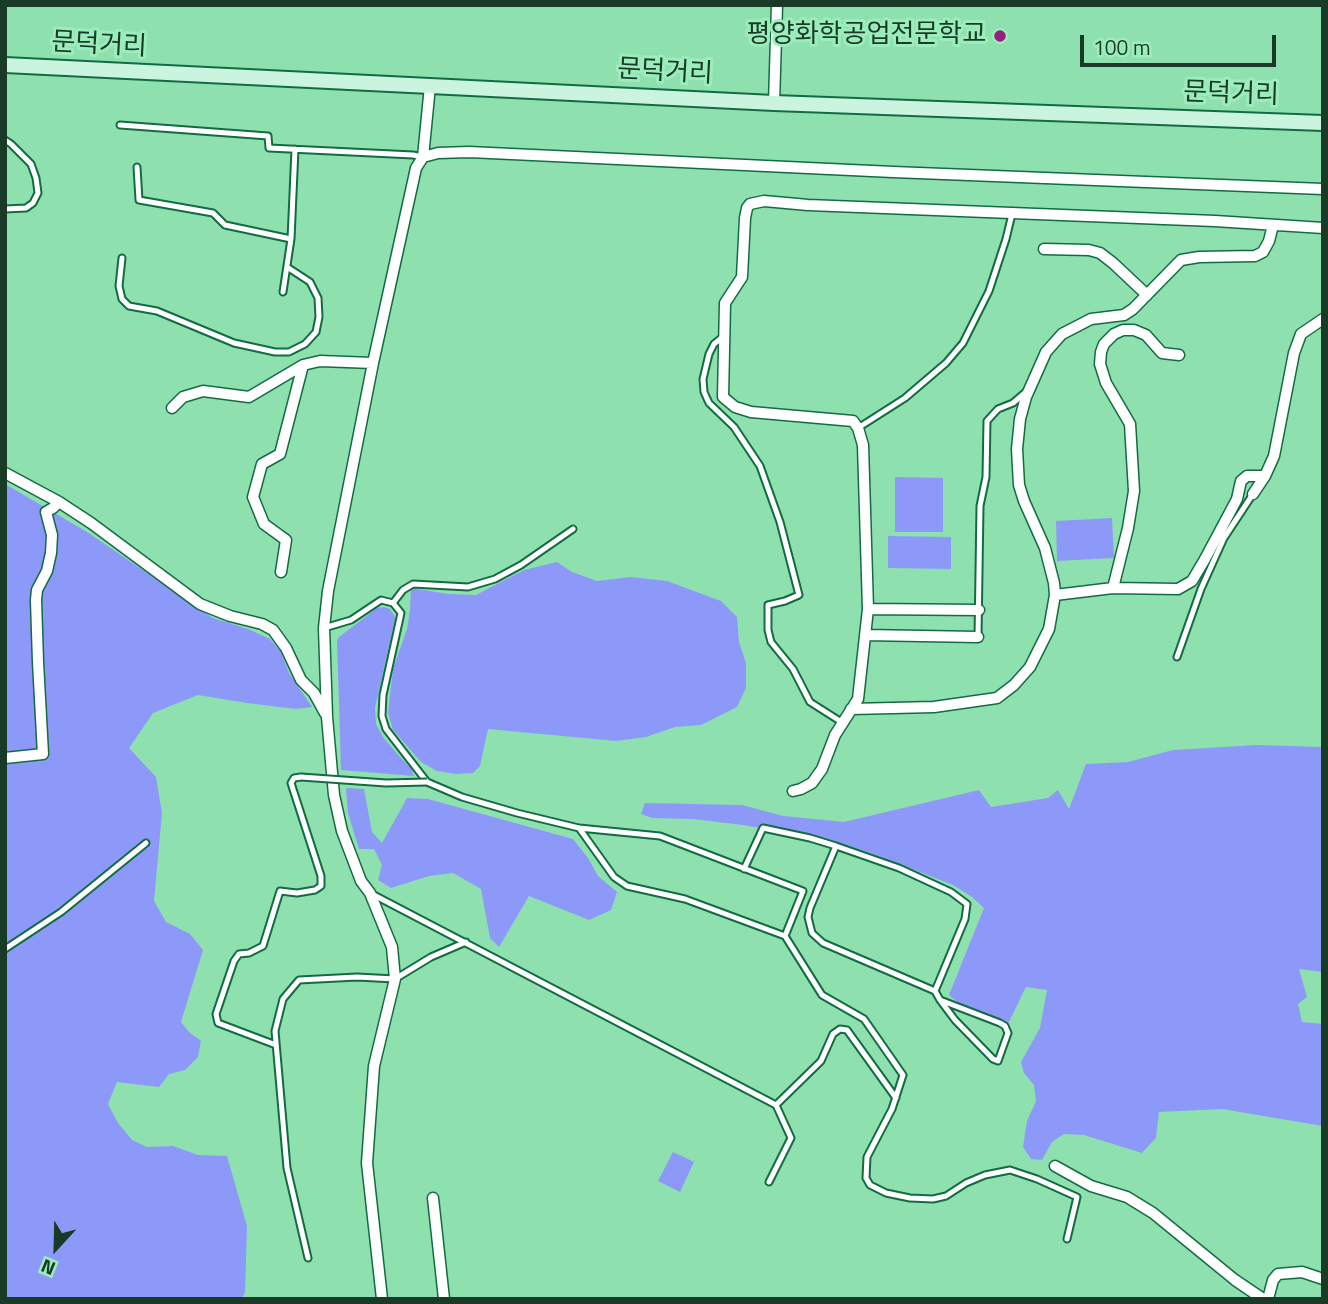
<!DOCTYPE html>
<meta charset="utf-8">
<style>
body{margin:0}
#map{position:relative;width:1328px;height:1304px;overflow:hidden;background:#8fe0af;font-family:"Titillium Web",sans-serif}
canvas{display:block}
.frame{position:absolute;inset:0;border:7px solid #183a27;pointer-events:none}
.north{position:absolute;left:21px;top:1213px;width:70px;height:70px;-webkit-text-stroke:5px #9cedbc;paint-order:stroke;rotate:202deg;font-size:19px;font-weight:700;line-height:28px;text-align:center;color:#183a27}
.north::after{content:'';display:block;margin:auto;width:24px;height:32px;background:#183a27;clip-path:polygon(50% 0,100% 100%,50% 72%,0 100%)}
.scale{position:absolute;left:1080px;top:35px;width:196px;height:32px;box-sizing:border-box;border:4px solid #183a27;border-top:0;padding-left:9px;font-size:21px;line-height:24px;white-space:nowrap;color:#183a27;-webkit-text-stroke:5px #9cedbc;paint-order:stroke}
</style>
<div id="map">
<canvas width="1328" height="1304"></canvas>
<div class="frame"></div>
<div class="north">N</div>
<div class="scale">100 m</div>
</div>
<script>
const ctx = document.querySelector('canvas').getContext('2d');
ctx.lineJoin = 'round';
function paint(path, color) { ctx.fillStyle = color; ctx.fill(path, 'evenodd'); }
const shape = rows => new Path2D(rows.map(r => 'M' + r).join(''));
function stroke(path, color, width, dash) { ctx.strokeStyle = color; ctx.lineWidth = width; ctx.lineCap = dash ? 'butt' : 'round'; ctx.setLineDash(dash || []); ctx.stroke(path); }
function write(font, color, halo, rows, align = 'center') {
  ctx.font = font + ' "Titillium Web","Noto Sans KR",sans-serif'; ctx.lineWidth = 6; ctx.setLineDash([]); ctx.textBaseline = 'middle'; ctx.strokeStyle = halo; ctx.fillStyle = color; for (const [text, x, y, turn = 0] of rows) {
    ctx.save(); ctx.translate(x, y); ctx.rotate((+turn || 0) * Math.PI / 180); ctx.textAlign = isNaN(turn) ? turn : align; if (halo) ctx.strokeText(text, 0, 0); ctx.fillText(text, 0, 0); ctx.restore();
  }
}
paint(shape([
 [895,477,943,478,943,532,895,532],
 [5,484,87,532,213,618,248,629,270,639,281,652,289,673,312,707,296,709,247,703,198,695,153,713,129,748,156,777,162,813,154,901,166,922,190,934,203,950,181,1022,189,1032,201,1041,198,1057,185,1070,169,1074,159,1087,117,1082,108,1104,118,1123,132,1140,147,1147,173,1146,198,1155,227,1156,247,1226,245,1292,242,1299,5,1299],
 [1112,518,1114,558,1057,561,1056,521],
 [888,536,951,537,951,569,888,568],
 [557,562,572,572,597,581,631,577,667,581,721,601,737,617,739,642,746,663,746,688,737,707,701,725,675,727,646,737,616,741,488,729,480,766,473,773,456,774,437,771,421,762,393,730,388,713,393,669,407,629,410,610,411,588,449,594,476,595,524,570],
 [384,607,390,609,394,615,395,619,375,708,376,724,383,737,399,756,411,768,414,776,341,770,337,641,339,637,377,608],
 [1257,745,1323,747,1323,972,1299,969,1307,997,1298,1004,1302,1022,1323,1024,1323,1126,1222,1109,1159,1112,1156,1138,1142,1153,1084,1135,1064,1134,1052,1142,1042,1160,1031,1159,1023,1147,1027,1121,1036,1101,1034,1085,1024,1073,1021,1062,1040,1028,1047,990,1026,987,1008,1024,973,1015,949,995,984,908,972,897,953,885,871,853,822,838,743,825,693,819,652,818,641,814,645,803,742,805,783,816,844,822,979,790,991,807,1048,798,1058,790,1069,809,1086,764,1128,762,1173,750],
 [346,788,364,789,372,832,382,843,407,798,428,799,573,839,588,858,598,876,617,892,611,910,589,920,529,896,499,947,490,938,481,889,453,873,429,876,391,888,378,880,382,865,374,849,359,849,348,813],
 [673,1152,694,1162,680,1192,658,1181]
]), '#8d99f9');
const service = shape([
 [120,125,268,136,269,148,413,155,423,157],
 [5,140,11,144,31,164,36,178,38,193,33,203,26,208,5,209],
 [137,167,139,200,213,213,225,225,291,239],
 [122,258,119,286,122,299,129,306,157,311,234,343,275,352,289,352,305,344,316,332,319,317,318,298,310,282,287,267],
 [283,292,291,239,295,149],
 [724,336,714,344,709,354,703,379,704,392,709,403,734,427,760,466,780,522,799,595,785,601,768,605,768,630,771,642,793,669,810,702,843,723],
 [858,428,905,398,946,363,963,343,989,291,1006,239,1012,214],
 [393,603,403,590,413,584,468,587,495,579,521,565,573,529],
 [324,628,351,620,381,600,393,603,401,613,383,695,382,716,386,729,427,782,462,797,517,813,579,828,660,836,803,891,785,936],
 [978,637,980,506,986,477,987,421,998,409,1013,403,1027,391],
 [1177,657,1201,589,1224,538,1253,494],
 [579,828,614,877,627,886,685,899,785,936,822,995,864,1019,903,1075,892,1109,867,1157,866,1178,870,1185,886,1193,910,1198,933,1199,946,1196,966,1183,985,1175,1010,1170,1037,1179,1077,1197,1067,1239],
 [836,846,810,908,808,917,812,933,823,943,935,991],
 [744,869,763,828,810,838,836,846,899,868,951,892,967,904,965,919,935,991,940,1000,955,1020,993,1059,998,1061,1008,1033,1005,1026,1000,1023,940,1000],
 [370,893,776,1105,791,1138,769,1182],
 [5,949,61,912,146,843],
 [276,1045,218,1023,216,1014,234,961,239,954,249,953,263,946,280,891,297,893,315,890,321,886,321,876,291,783,294,778,301,777],
 [776,1105,821,1061,833,1034,840,1029,847,1030,896,1098],
 [308,1258,287,1168,275,1031,283,999,299,980,357,977,395,979,431,957,466,942]
]);
const minor = shape([
 [774,103,777,5],
 [423,157,430,86],
 [1044,249,1089,250,1100,253,1113,263,1147,295],
 [172,408,183,397,203,391,249,397,303,365,320,361,373,363],
 [5,473,59,502,91,523,200,604,230,616,262,624,273,630,286,648,301,680,314,693,325,713],
 [1253,494,1265,476,1274,456,1294,353,1301,334,1323,319],
 [281,572,286,540,264,524,253,497,262,464,280,454,303,365],
 [1113,588,1128,528,1134,491,1130,424,1106,383,1100,364,1101,352,1104,344,1114,334,1123,330,1134,330,1146,335,1162,353,1179,355],
 [1055,595,1113,588,1178,589,1192,581,1205,559,1237,499,1241,481,1247,476,1265,476],
 [868,609,979,610],
 [865,635,978,637],
 [851,709,934,707,997,698,1014,685,1030,667,1049,629,1055,595,1054,583,1045,548,1024,501,1019,485,1017,449,1020,419,1026,397,1046,352,1062,334,1091,319,1124,315,1133,309,1181,260,1199,257,1255,256,1263,252,1269,241,1273,225],
 [5,758,43,754,38,662,36,600,37,590,47,571,51,553,52,535,46,512,53,508,59,502],
 [793,791,801,789,812,783,822,769,835,735,858,699,868,609,863,445,858,428,853,421,751,412,735,407,723,397,725,303,742,277,745,218,747,208,750,204,764,201,808,205,1215,221,1323,228],
 [1055,1166,1091,1186,1127,1197,1153,1213,1235,1280,1263,1299],
 [433,1198,444,1299],
 [382,1299,367,1163,374,1066,395,979,392,947,370,893,361,881,342,831,334,795,327,717,324,628,328,591,373,363,416,168,423,157,438,153,469,152,893,172,1323,189],
 [1268,1299,1273,1280,1278,1274,1302,1272,1323,1279]
]);
const secondary = shape([
 [5,65,774,103,1323,123]
]);
stroke(service, '#126c42', 9);
stroke(minor, '#126c42', 13);
stroke(secondary, '#126c42', 18);
stroke(service, '#fff', 5);
stroke(minor, '#fff', 10);
stroke(secondary, '#caf4de', 14);
const serviceBridge = shape([
 [301,777,386,783,427,782]
]);
stroke(serviceBridge, '#126c42', 9, []);
stroke(serviceBridge, '#fff', 5);
for (const [x, y, r, color] of [
 [1000,36,7,"#94217f"]
]) { const dot = new Path2D(); dot.arc(x, y, r, 0, 2 * Math.PI); ctx.fillStyle = color; ctx.fill(dot); stroke(dot, '#9cedbc', 2.5); }
write('26px', '#183a27', '#9cedbc', [
 ["평양화학공업전문학교",986,36]
], 'right');
write('26px', '#183a27', '#9cedbc', [
 ["문덕거리",99,46,3],
 ["문덕거리",665,73,3],
 ["문덕거리",1231,95,2]
]);
</script>
